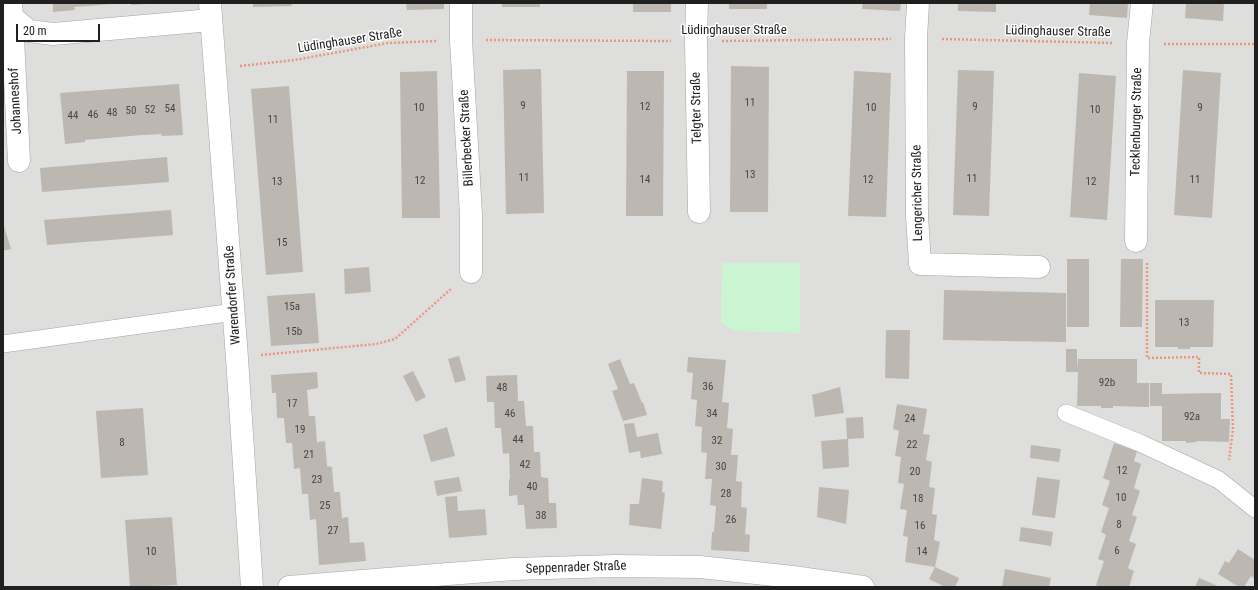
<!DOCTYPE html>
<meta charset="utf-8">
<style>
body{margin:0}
#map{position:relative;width:1258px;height:590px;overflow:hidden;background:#f0eee8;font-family:"Roboto Condensed",sans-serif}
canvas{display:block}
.frame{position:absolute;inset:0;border:4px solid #202020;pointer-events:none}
.scale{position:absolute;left:16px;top:24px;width:84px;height:18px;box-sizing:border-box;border:2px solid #202020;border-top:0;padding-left:5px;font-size:12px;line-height:14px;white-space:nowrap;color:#202020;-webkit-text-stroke:3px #fff;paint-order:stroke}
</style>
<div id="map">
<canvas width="1258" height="590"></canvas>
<div class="frame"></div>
<div class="scale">20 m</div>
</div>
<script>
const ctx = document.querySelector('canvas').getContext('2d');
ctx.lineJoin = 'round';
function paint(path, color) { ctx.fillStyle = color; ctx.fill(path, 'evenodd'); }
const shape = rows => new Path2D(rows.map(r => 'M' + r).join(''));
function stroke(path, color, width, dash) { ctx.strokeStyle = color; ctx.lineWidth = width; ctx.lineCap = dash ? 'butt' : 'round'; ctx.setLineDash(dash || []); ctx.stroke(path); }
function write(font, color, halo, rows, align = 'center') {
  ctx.font = font + ' "Roboto Condensed",sans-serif'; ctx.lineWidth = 3; ctx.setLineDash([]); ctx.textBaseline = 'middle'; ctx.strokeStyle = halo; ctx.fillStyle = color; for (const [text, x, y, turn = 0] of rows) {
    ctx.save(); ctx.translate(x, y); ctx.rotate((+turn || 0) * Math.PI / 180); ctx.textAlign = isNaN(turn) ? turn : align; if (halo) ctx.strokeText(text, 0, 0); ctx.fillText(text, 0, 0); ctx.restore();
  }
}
paint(shape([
 [3,3,1255,3,1255,587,3,587]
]), '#dededd');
paint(shape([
 [722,263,800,263,800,333,733,331,721,322]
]), '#cbf4d3');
paint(shape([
 [53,3,112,3,112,4,74,7,75,10,53,12],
 [131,3,148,3,148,4,131,5],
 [253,3,291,3,292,6,253,7],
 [406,3,444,3,444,9,407,10],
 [502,3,540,3,540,7,502,7],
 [633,3,671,3,671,12,633,12],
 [729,3,767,3,767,9,729,9],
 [863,3,901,3,900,11,862,9],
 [958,3,996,3,996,12,958,11],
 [1090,3,1128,3,1127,18,1089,15],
 [1186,3,1224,3,1223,21,1185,18],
 [731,66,769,67,768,212,730,212],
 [541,69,544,213,506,214,503,70],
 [958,70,994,71,989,216,953,215],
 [1183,70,1221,73,1212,218,1174,215],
 [437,71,440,218,402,218,400,72],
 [627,71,664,71,663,216,626,216],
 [854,71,891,73,886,217,848,216],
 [1079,73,1116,76,1107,220,1070,217],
 [179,84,183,135,162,136,161,134,142,135,85,140,85,142,65,144,60,93],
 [289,86,303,272,266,275,251,89],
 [167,157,169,182,42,192,40,168],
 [171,210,173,235,47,245,44,220],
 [3,223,11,249,3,251],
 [1067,259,1089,259,1089,327,1067,327],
 [1121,259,1143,259,1142,327,1120,327],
 [369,267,371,292,345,294,344,269],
 [944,290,1066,293,1066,342,943,340],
 [315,293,319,343,271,346,267,296],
 [1155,300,1214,300,1213,347,1190,347,1190,349,1178,349,1178,347,1155,347],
 [886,330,910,330,909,379,885,378],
 [1066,349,1077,349,1077,370,1078,359,1137,359,1137,383,1149,383,1149,407,1113,406,1113,408,1101,408,1101,406,1077,406,1078,372,1066,372],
 [459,356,466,380,455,383,448,359],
 [688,357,726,360,722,402,729,403,727,428,733,429,731,455,738,455,736,481,742,482,741,507,747,508,745,534,750,535,749,552,711,550,712,532,714,532,716,506,710,505,712,479,705,479,707,453,701,452,702,427,695,426,697,400,691,399,693,373,687,372],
 [620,359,630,384,634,383,642,403,643,402,647,415,623,421,612,391,618,389,608,364],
 [413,371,426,397,416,402,403,376],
 [317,372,318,388,307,390,309,416,315,416,317,442,325,441,327,466,332,467,334,492,340,492,342,518,348,517,350,543,364,542,366,561,319,565,316,519,310,520,308,494,302,494,300,468,294,469,292,443,286,443,284,418,277,418,276,393,272,393,271,375],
 [517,375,518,401,524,401,526,426,533,426,534,452,540,452,541,477,548,478,549,503,556,503,557,528,526,529,524,505,518,505,517,495,509,496,509,479,510,479,509,453,503,454,501,428,495,428,494,402,487,402,486,376],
 [1150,383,1162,383,1162,394,1221,393,1221,419,1230,419,1229,442,1197,441,1197,442,1186,443,1186,441,1162,441,1162,406,1150,406],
 [840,387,844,413,815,417,812,395],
 [897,404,927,409,923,434,930,435,926,460,932,462,929,487,935,488,932,514,937,515,934,540,940,542,935,567,959,578,955,587,945,587,929,579,935,567,905,562,908,537,903,536,907,510,900,509,904,484,898,483,901,457,895,456,899,431,893,429],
 [143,408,148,475,101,478,96,411],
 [863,417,864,438,848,439,849,467,823,469,821,441,847,439,846,418],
 [634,423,637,437,658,433,662,454,641,458,640,451,629,453,624,424],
 [447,427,455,456,431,462,423,435],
 [1114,443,1137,451,1134,461,1141,464,1134,488,1140,491,1132,515,1137,517,1129,541,1136,544,1128,568,1134,571,1129,587,1100,587,1096,585,1104,561,1098,559,1106,535,1101,532,1109,508,1102,505,1110,481,1103,478],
 [1031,445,1061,449,1059,462,1030,458],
 [459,477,462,491,437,496,434,481],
 [1037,477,1060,480,1055,518,1032,515],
 [642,478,663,481,662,492,665,493,661,529,629,525,630,504,639,504],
 [819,487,849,490,846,524,817,517],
 [457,496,458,511,485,509,487,535,449,538,445,497],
 [172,517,177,585,130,587,125,520],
 [1021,527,1053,532,1051,546,1019,541],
 [1238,549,1255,560,1255,579,1251,576,1244,587,1239,587,1218,574,1225,561,1229,563],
 [1005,569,1051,578,1049,587,1002,587],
 [1199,578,1220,587,1195,587]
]), '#bdb7b1');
const lane = shape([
 [3,344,234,312],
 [1066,413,1140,443,1219,480,1255,509]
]);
const street = shape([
 [11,3,12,17,29,31,53,34,211,20],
 [210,3,237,358,252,587],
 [461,3,461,40,471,215,471,272],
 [697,3,696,41,699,212],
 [918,3,916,38,917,216,920,264,1039,267],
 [12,17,19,161],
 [1136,241,1138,43,1142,3],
 [289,587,448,574,514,569,615,566,700,567,793,577,863,587]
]);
stroke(lane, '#a4a4a4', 18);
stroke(street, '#a4a4a4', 23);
stroke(shape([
 [942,39,1113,43],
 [486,40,671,41],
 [722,41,891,39],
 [1164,44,1255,44],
 [240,66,295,60,388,43,437,41],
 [1147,263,1147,358,1199,357,1199,373,1231,374,1233,429,1229,460],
 [261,355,376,344,395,339,452,288]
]), '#eb967e', 2.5, [2, 2]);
stroke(lane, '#fff', 17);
stroke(street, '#fff', 22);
write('11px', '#474644', null, [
 ["11",750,103],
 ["9",523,106],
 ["12",645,107],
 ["9",975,107],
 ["10",419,108],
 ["10",871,108],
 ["9",1200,108],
 ["54",170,109],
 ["52",150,110],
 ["10",1095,110],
 ["50",131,111],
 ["48",112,113],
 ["46",93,115],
 ["44",73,116],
 ["11",273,120],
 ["13",750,175],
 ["11",524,178],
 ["11",972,179],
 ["14",645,180],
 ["12",868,180],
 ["11",1195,180],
 ["12",420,181],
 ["13",277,182],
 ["12",1091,182],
 ["15",282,243],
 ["15a",292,307],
 ["13",1184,323],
 ["15b",294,332],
 ["92b",1107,383],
 ["36",708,387],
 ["48",502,388],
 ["17",292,404],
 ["46",510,414],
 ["34",712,414],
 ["92a",1192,417],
 ["24",910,419],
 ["19",300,430],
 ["44",518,440],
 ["32",717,441],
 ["8",122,443],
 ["22",912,445],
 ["21",309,455],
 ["42",525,465],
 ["30",721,467],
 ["12",1122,471],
 ["20",915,472],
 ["23",317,480],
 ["40",532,487],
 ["28",726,494],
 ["10",1121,498],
 ["18",918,499],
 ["25",325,506],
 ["38",541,516],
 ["26",731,520],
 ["8",1119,525],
 ["16",920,526],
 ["27",333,531],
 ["6",1117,551],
 ["10",151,552],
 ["14",922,552]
]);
write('13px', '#202020', '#fff', [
 ["Lüdinghauser Straße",734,31],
 ["Lüdinghauser Straße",1058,32,1],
 ["Lüdinghauser Straße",350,41,-9],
 ["Johanneshof",16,101,-93],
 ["Telgter Straße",697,108,-91],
 ["Tecklenburger Straße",1137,122,-89],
 ["Billerbecker Straße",467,138,-93],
 ["Lengericher Straße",918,193,-91],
 ["Warendorfer Straße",233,295,-94],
 ["Seppenrader Straße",576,568,-2]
]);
</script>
